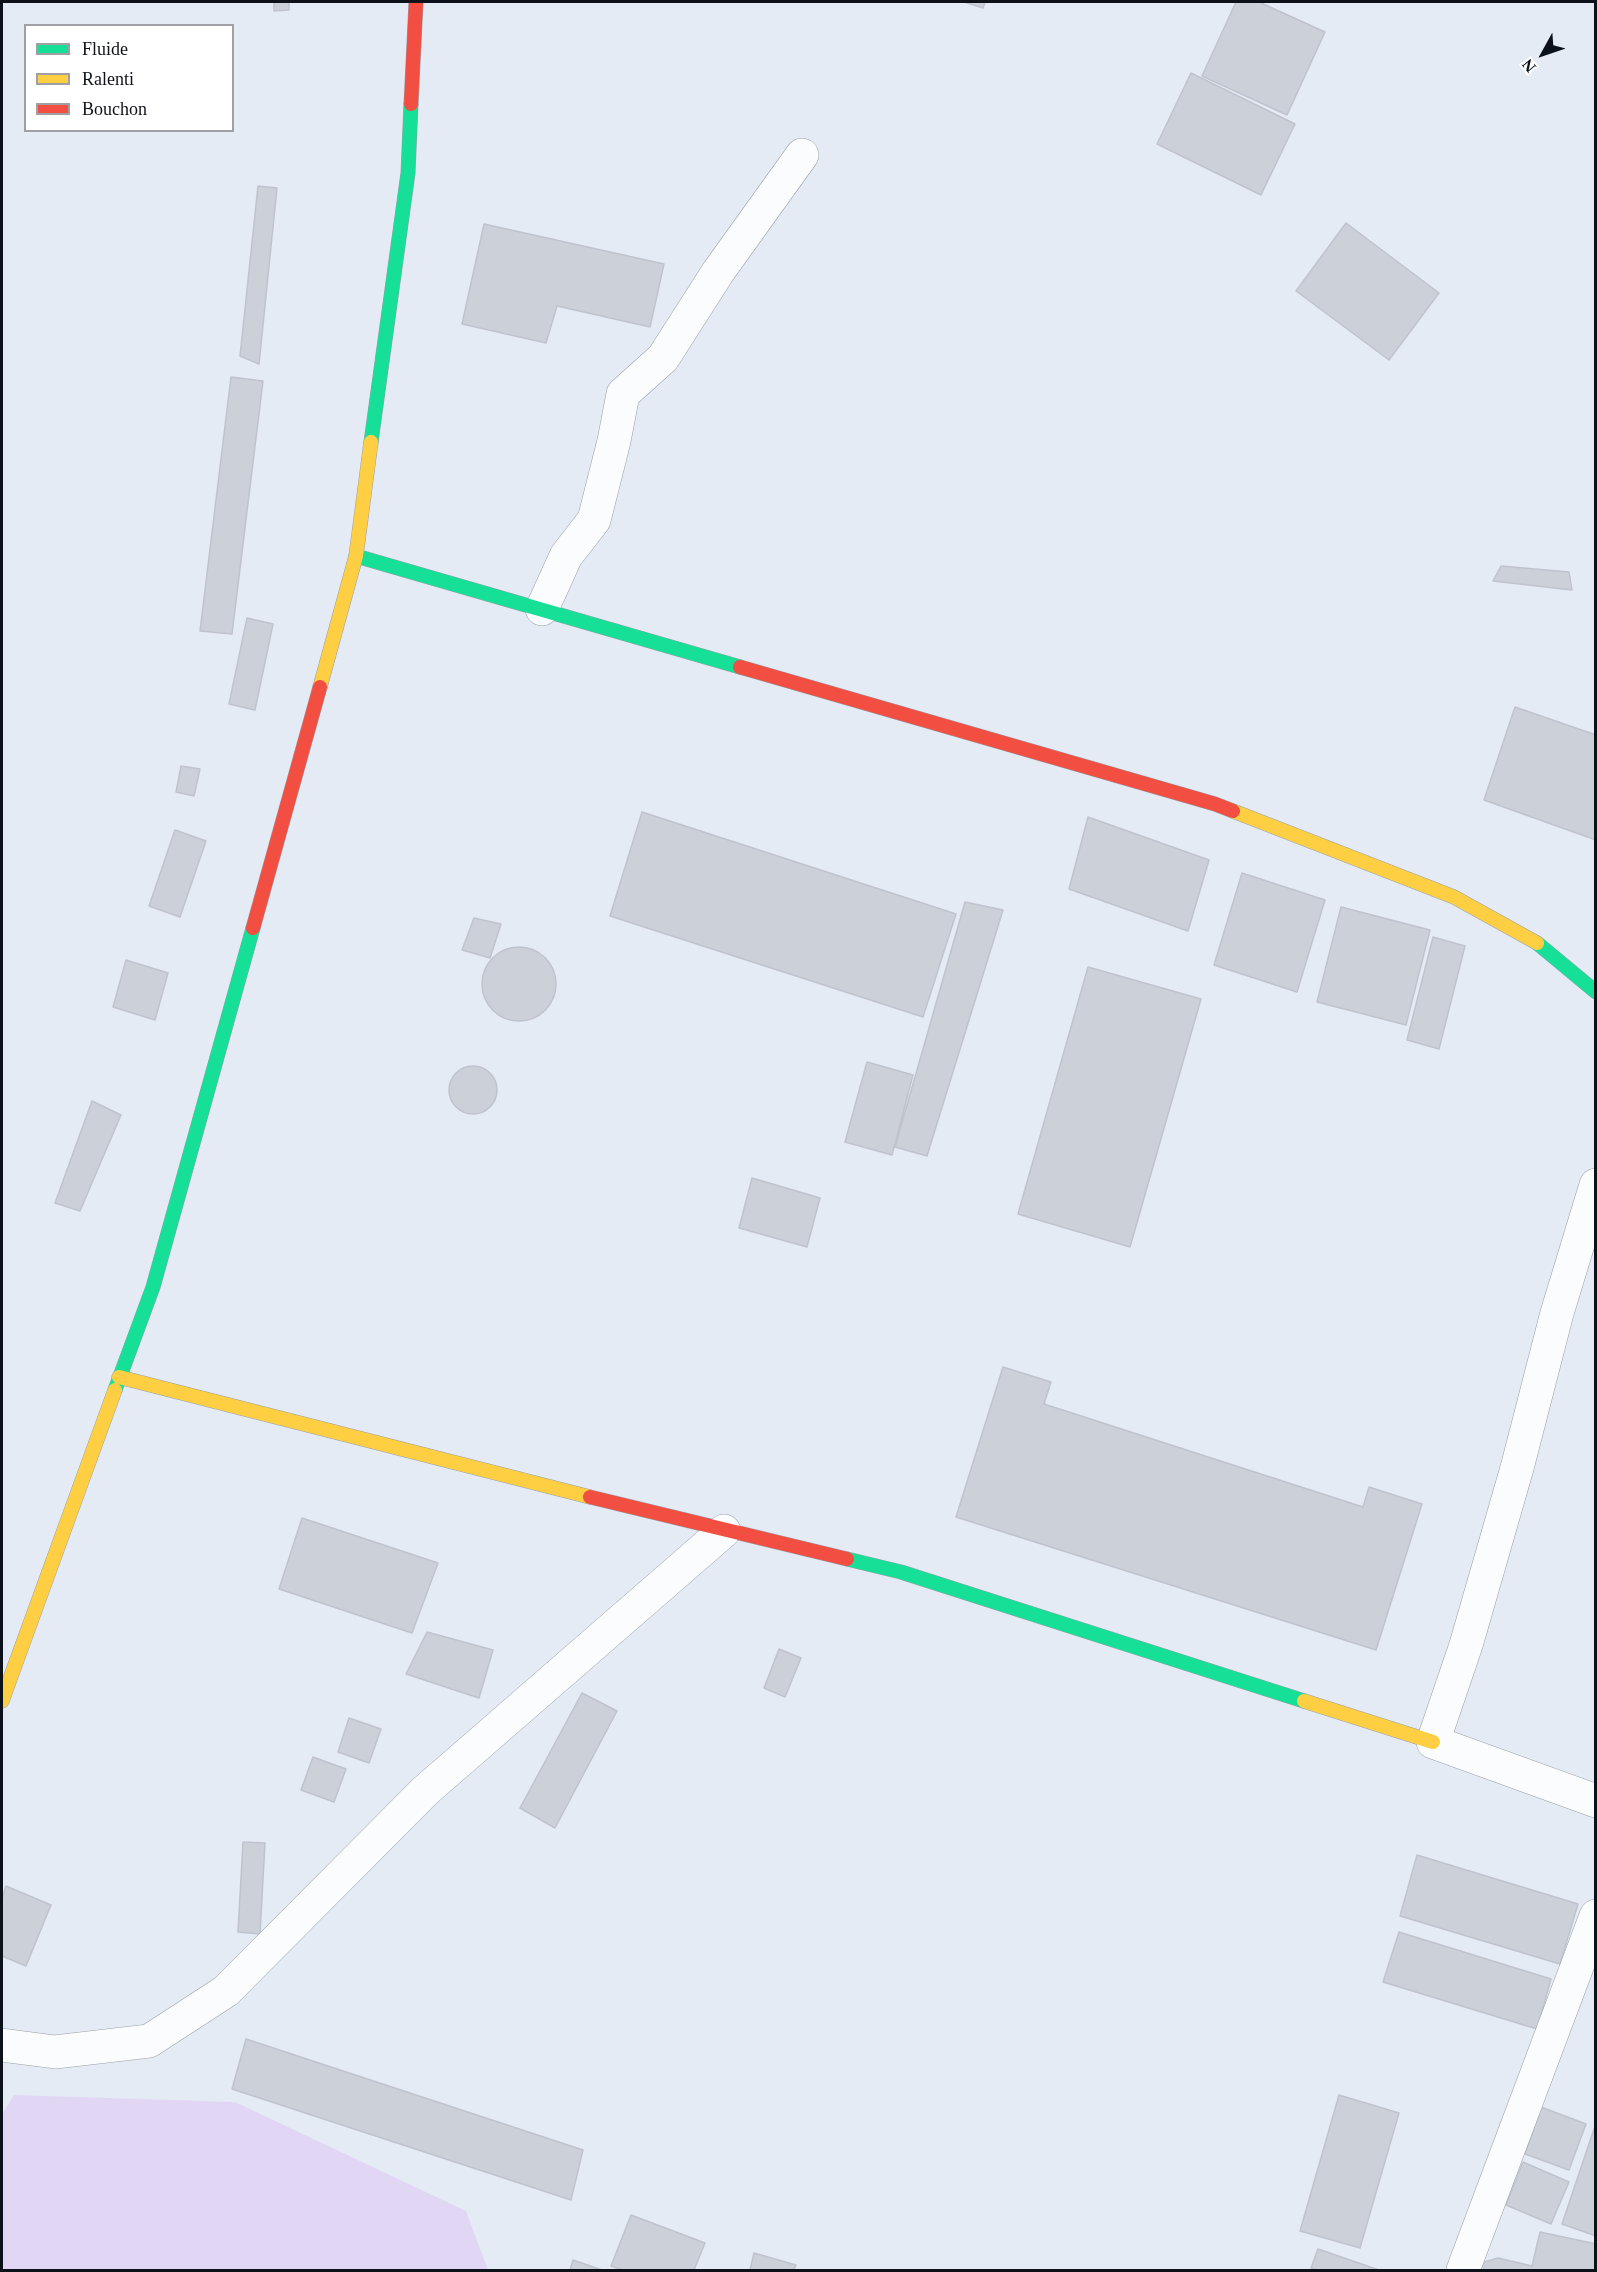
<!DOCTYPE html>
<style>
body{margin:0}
#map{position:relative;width:1597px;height:2272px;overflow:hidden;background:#e4ebf5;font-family:Georgia,serif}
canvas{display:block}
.frame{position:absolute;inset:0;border:3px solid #0d121a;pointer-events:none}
.legend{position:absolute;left:24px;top:24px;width:210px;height:108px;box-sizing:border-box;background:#fff;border:2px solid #9ea0a3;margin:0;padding:8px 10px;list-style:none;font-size:18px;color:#0d121a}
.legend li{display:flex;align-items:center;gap:12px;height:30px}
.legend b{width:30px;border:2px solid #9ea0a3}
.north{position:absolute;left:1513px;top:24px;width:60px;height:60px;-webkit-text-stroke:4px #fff;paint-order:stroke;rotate:230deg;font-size:16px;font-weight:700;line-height:24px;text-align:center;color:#0d121a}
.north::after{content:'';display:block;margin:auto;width:21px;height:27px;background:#0d121a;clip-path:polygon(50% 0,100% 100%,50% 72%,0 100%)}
</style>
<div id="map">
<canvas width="1597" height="2272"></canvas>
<div class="frame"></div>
<ul class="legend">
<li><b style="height:8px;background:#16e098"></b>Fluide</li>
<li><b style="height:8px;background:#ffcf43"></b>Ralenti</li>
<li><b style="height:8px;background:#f24e42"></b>Bouchon</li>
</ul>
<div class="north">N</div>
</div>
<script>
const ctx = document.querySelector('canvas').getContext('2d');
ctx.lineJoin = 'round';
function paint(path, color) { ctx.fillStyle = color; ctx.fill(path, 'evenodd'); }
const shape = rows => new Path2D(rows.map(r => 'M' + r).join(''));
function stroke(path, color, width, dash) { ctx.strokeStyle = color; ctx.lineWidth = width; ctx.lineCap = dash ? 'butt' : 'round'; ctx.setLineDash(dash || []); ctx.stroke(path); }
paint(shape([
 [14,2095,235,2102,466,2211,488,2270,2,2270,2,2114]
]), '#e2d6f5');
const building = shape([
 [274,2,289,2,289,10,274,11,274,2],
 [964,2,985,2,983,8,964,2],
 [1236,2,1259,2,1325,32,1287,115,1202,76,1236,2],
 [1191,73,1295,124,1261,195,1157,144,1191,73],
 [258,186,277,188,259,364,240,356,258,186],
 [1346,223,1439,293,1389,360,1296,291,1346,223],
 [484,224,664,264,650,327,557,306,546,343,462,324,484,224],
 [231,377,263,381,232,634,200,631,231,377],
 [1501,566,1569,572,1572,590,1493,581,1501,566],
 [247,618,273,624,255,710,229,704,247,618],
 [1515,707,1596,735,1596,840,1484,800,1515,707],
 [181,766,200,769,194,796,176,792,181,766],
 [642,812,956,914,923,1017,610,916,642,812],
 [1088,817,1209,860,1188,931,1069,889,1088,817],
 [175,830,206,841,180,917,149,906,175,830],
 [1242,873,1325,900,1297,992,1214,965,1242,873],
 [965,902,1003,910,927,1156,895,1147,965,902],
 [1341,907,1430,930,1406,1025,1317,1002,1341,907],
 [474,918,501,924,490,958,462,950,474,918],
 [1433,937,1465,946,1439,1049,1407,1040,1433,937],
 '482 984a37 37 0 1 1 74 0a37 37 0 1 1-74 0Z',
 [126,960,168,973,155,1020,113,1007,126,960],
 [1088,967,1201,999,1130,1247,1018,1214,1088,967],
 [867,1062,913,1075,892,1155,845,1142,867,1062],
 '449 1090a24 24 0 1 1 48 0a24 24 0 1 1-48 0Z',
 [92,1101,121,1115,80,1211,55,1203,92,1101],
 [752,1178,820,1198,807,1247,739,1228,752,1178],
 [1003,1367,1051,1382,1044,1404,1363,1507,1369,1487,1422,1504,1376,1650,956,1517,1003,1367],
 [302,1518,438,1563,412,1633,279,1589,302,1518],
 [427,1632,493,1650,479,1698,406,1674,427,1632],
 [779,1649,801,1658,785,1697,764,1688,779,1649],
 [582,1693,617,1711,555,1828,520,1808,582,1693],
 [349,1718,381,1729,369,1763,338,1752,349,1718],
 [313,1757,346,1769,334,1802,301,1790,313,1757],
 [243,1842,265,1843,260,1934,238,1932,243,1842],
 [1417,1855,1578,1904,1560,1964,1400,1916,1417,1855],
 [6,1886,51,1905,26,1966,2,1956,2,1899,6,1886],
 [1399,1932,1551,1979,1537,2029,1383,1982,1399,1932],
 [246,2039,583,2150,571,2200,232,2089,246,2039],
 [1339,2095,1399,2113,1360,2248,1300,2231,1339,2095],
 [1541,2107,1586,2124,1569,2170,1525,2154,1541,2107],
 [1595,2126,1596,2126,1596,2236,1562,2224,1595,2126],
 [1523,2162,1569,2182,1551,2224,1506,2205,1523,2162],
 [631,2215,705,2243,694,2270,623,2270,611,2266,631,2215],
 [1540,2232,1596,2244,1596,2270,1480,2270,1481,2263,1498,2258,1532,2266,1540,2232],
 [1318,2249,1379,2270,1319,2270,1311,2268,1318,2249],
 [754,2253,796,2265,794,2270,750,2270,754,2253],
 [573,2260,602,2270,570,2270,573,2260]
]);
paint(building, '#ccd0d9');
stroke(building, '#c0c3cd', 1.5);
const street = shape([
 [542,609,566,556,594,520,614,441,623,394,663,358,718,272,802,155],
 [1596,1185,1557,1313,1517,1468,1466,1645,1433,1742,1596,1801],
 [2,2045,55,2052,149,2041,226,1991,425,1791,724,1531],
 [1463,2270,1596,1916]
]);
const fast = shape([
 [371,442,408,173,411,104],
 [356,556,740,667],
 [1537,943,1596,992],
 [115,1390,153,1287,253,928],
 [847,1559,901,1572,1304,1701]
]);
const slow = shape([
 [320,687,356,556,371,442],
 [1233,811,1454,897,1537,943],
 [119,1377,590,1497],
 [2,1701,115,1390],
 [1304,1701,1433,1742]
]);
const jam = shape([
 [411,104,416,2],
 [740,667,1215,804,1233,811],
 [253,928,320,687],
 [590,1497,847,1559]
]);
stroke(street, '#9aa0a8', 34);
stroke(fast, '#9aa0a8', 15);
stroke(slow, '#9aa0a8', 15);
stroke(jam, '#9aa0a8', 15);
stroke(street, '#fbfcfe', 33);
stroke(fast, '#16e098', 14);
stroke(slow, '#ffcf43', 14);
stroke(jam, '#f24e42', 14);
</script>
